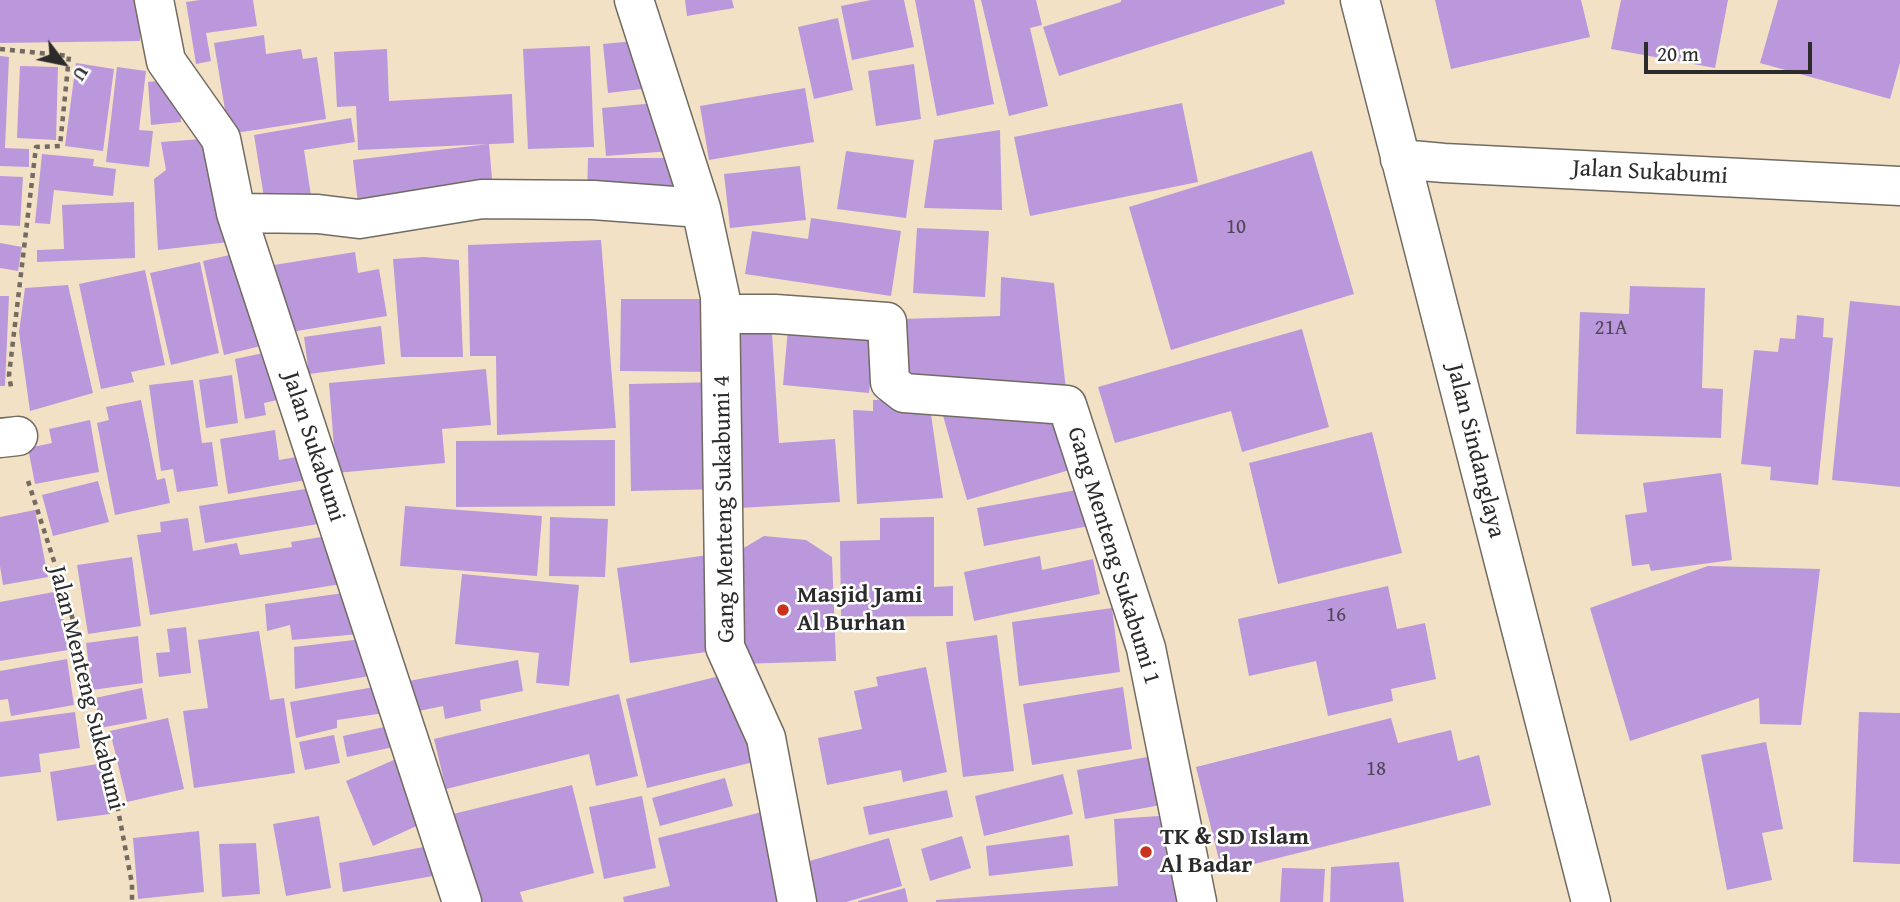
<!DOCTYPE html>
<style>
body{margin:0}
#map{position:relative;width:1900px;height:902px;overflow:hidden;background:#f3e1c6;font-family:"Gentium Book Plus",serif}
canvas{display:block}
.north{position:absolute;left:28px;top:28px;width:70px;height:70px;-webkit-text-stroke:5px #fff;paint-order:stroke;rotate:122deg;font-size:19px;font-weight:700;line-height:28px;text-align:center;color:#2b2b2b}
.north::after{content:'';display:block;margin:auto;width:24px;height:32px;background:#2b2b2b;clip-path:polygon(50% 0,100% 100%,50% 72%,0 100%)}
.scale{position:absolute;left:1644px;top:42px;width:168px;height:32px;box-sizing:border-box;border:4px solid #2b2b2b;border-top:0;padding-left:9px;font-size:21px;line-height:24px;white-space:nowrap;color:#2b2b2b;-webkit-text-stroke:5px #fff;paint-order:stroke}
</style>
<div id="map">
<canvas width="1900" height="902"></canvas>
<div class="north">U</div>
<div class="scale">20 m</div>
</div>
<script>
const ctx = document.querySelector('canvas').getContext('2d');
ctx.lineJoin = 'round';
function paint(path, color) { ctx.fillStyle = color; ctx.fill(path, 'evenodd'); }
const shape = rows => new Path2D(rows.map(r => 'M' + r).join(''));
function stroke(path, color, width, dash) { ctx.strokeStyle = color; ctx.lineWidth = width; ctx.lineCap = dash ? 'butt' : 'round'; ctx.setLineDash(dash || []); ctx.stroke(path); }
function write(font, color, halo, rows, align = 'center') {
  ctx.font = font + ' "Gentium Book Plus",serif'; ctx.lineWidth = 5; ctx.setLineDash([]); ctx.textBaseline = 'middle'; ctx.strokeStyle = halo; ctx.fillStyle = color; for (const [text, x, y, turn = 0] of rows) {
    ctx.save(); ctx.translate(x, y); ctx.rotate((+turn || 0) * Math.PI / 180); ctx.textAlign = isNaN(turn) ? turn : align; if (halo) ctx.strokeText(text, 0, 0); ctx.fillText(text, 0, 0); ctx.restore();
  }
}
paint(shape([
 [0,0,140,0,140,41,0,43],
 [200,0,253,0,257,26,206,33,211,61,196,64,186,2],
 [685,0,732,0,734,8,687,16],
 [871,0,904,0,914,47,852,60,841,6],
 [915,0,974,0,994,104,937,116],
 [981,0,1036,0,1042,25,1030,28,1048,106,1009,116],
 [1121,0,1284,0,1285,4,1059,76,1043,27,1121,2],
 [1435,0,1581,0,1590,37,1451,69],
 [1621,0,1728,0,1715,68,1611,49],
 [1778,0,1900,0,1900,63,1890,99,1760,63],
 [838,18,853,90,814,99,798,27],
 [264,35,266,54,301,49,303,59,317,57,326,119,229,134,214,43],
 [645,40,650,88,608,93,603,44],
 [590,46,594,147,528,149,523,49],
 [387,49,389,101,512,94,514,143,358,150,356,106,337,107,334,52],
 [0,56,9,57,5,148,29,149,29,167,0,166],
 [76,63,114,69,103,151,65,146],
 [914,64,921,119,876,126,868,71],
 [20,66,58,67,56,140,17,138],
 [117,67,146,71,139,130,153,131,149,167,106,162],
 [178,79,181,122,151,125,148,82],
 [805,88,814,142,709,160,700,106],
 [666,102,671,151,606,156,602,108],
 [1182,103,1198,182,1030,216,1014,137],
 [351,118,355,142,304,150,312,202,266,210,254,135],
 [1000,130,1002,210,924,208,934,140],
 [215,138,238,241,158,250,154,179,166,170,161,142],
 [489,144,493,190,358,204,353,160],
 [846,151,914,160,906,218,837,209],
 [1312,151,1354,294,1171,350,1129,207],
 [42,154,94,159,93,166,116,169,113,196,54,190,50,224,35,223],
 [588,158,679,158,678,198,587,198],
 [800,166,806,220,730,228,724,174],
 [0,176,23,177,20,226,0,225],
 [134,202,135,258,37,262,37,250,64,249,62,205],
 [811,218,901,231,891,296,745,274,752,231,808,239],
 [917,228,989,231,985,297,913,293],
 [601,240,616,428,497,435,496,356,470,356,468,245],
 [0,243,22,247,18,271,0,268],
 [247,251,269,344,224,355,203,261],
 [355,252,358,273,379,269,387,316,285,333,274,265],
 [424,257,459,260,463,357,401,357,393,259],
 [200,262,219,353,171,365,150,273],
 [145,270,165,365,131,372,134,382,101,389,79,284],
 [1001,277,1054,283,1066,389,897,384,901,319,1000,316],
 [68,285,93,393,30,411,19,332,25,288],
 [1630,286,1705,288,1702,388,1723,389,1721,438,1576,434,1580,312,1629,314],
 [0,296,9,296,5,386,0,386],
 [621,299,716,299,714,372,620,371],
 [1850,301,1900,306,1900,487,1832,480],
 [1797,315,1824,318,1823,337,1833,338,1818,485,1770,480,1771,467,1741,464,1754,350,1778,352,1780,338,1795,339],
 [789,317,877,325,869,393,783,385],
 [771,318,779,443,835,439,840,502,740,508,729,320],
 [381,326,385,364,309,374,304,337],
 [1302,329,1329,427,1242,452,1231,411,1115,443,1098,387],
 [273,351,282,399,264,403,266,415,245,419,235,359],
 [486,369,491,425,442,429,445,463,336,473,329,383],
 [232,375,238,423,206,428,199,380],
 [193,380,202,443,212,442,218,486,177,492,173,469,161,471,149,385],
 [720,382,722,489,631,491,629,384],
 [910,398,930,407,943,498,857,504,853,410,873,411,873,400],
 [141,400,157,480,165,478,170,503,115,515,97,423,109,420,106,407],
 [942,412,1053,412,1073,469,967,500],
 [90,420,99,472,35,484,28,448,52,443,49,429],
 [275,430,279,460,314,454,317,478,228,494,220,439],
 [1372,432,1402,553,1278,584,1249,463],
 [615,440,615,506,456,507,456,441],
 [1721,473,1732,560,1651,571,1649,564,1632,566,1625,515,1647,512,1643,483],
 [98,481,109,522,53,536,42,495],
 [324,486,330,522,205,543,199,506],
 [1082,489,1089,526,984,546,977,508],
 [405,506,542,516,537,576,400,566],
 [35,510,48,577,3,585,0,566,0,517],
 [550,517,608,519,605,577,549,576],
 [934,517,934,587,953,586,953,616,841,617,840,541,880,540,880,518],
 [188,518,193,551,237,543,240,555,292,547,291,542,340,534,347,583,150,615,137,535,161,532,160,522],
 [764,536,806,540,832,557,836,661,739,664,725,559],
 [708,555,720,650,630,663,617,568],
 [1040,556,1042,570,1093,559,1100,594,974,621,964,572],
 [132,557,141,626,88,634,77,565],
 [1708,566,1820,569,1801,725,1760,724,1759,698,1630,741,1590,608],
 [462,574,579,585,569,686,536,683,539,653,455,644],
 [1388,586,1397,629,1425,623,1436,679,1391,689,1393,701,1328,716,1316,661,1249,676,1238,619],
 [59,591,68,650,0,661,0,602],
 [358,591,371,633,292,640,290,625,267,631,265,604],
 [1112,608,1120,672,1019,686,1012,622],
 [186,627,191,673,159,677,156,653,170,652,167,629],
 [259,631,270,700,284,698,295,773,194,788,183,711,208,708,198,640],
 [997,635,1014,771,963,777,946,642],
 [138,636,143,683,92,690,86,643],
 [371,638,381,674,295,689,294,647],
 [67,659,74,705,11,716,8,699,0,700,0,671],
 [518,660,523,691,480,700,481,711,445,719,443,706,414,712,409,681],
 [926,667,947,772,903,782,901,770,827,785,818,738,862,729,854,691,878,686,876,677],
 [732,673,754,762,647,788,626,699],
 [385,685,391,712,337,720,337,728,296,738,290,702],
 [1123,687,1132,749,1032,765,1023,704],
 [142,688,147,719,100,728,95,698],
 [619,694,638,776,596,786,589,754,446,789,434,739],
 [75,712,80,748,39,754,41,772,0,777,0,722],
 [1859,712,1900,713,1900,864,1853,862],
 [168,718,184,789,127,802,110,731],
 [1391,718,1398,743,1451,730,1458,761,1479,755,1491,805,1222,872,1196,767],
 [398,724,403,745,347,757,343,736],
 [334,735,340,763,305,770,299,742],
 [1766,742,1783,829,1762,833,1772,880,1727,890,1701,755],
 [1158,755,1166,804,1085,819,1077,770],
 [396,759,423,823,373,846,346,781],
 [103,763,110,814,57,821,50,772],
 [1063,774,1073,814,984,836,975,796],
 [725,778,733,806,660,826,652,798],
 [572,785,594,873,520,892,523,902,470,902,449,815],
 [947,790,953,817,869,835,863,807],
 [642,796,656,868,604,879,589,807],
 [766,811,788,902,624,902,623,897,670,886,658,838],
 [1174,815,1180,902,936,902,936,900,1118,886,1114,819],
 [319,816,331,888,286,896,273,824],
 [199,831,204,892,138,899,133,838],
 [1069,835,1073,866,989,876,986,846],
 [962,836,971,868,930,881,921,849],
 [889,838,902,886,846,902,817,902,806,862],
 [256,843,260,894,222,897,219,844],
 [429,846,433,876,343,892,339,863],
 [1399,862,1404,902,1330,902,1331,867],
 [1282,868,1325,869,1323,902,1280,902],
 [905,888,908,902,858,902,858,901]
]), '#ba98db');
const minor = shape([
 [154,0,166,61,221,139,236,213,462,902],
 [634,0,701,208,720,296,725,647,766,738,797,902],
 [1360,0,1591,902],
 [1400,159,1444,163,1900,186],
 [236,213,318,214,359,219,482,199,593,200,701,208],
 [721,314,775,314,887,322,890,382,904,393,1067,405,1146,648,1197,902],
 [0,438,18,436]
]);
stroke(minor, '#716b61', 41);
stroke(shape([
 [0,49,69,56,60,146,36,147,9,375,11,387],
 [28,481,75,626,80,670,92,734,108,756,132,884,132,902]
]), '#716b61', 4.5, [5, 5]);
stroke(minor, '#fff', 38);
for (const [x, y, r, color] of [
 [783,610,7,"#c8321e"],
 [1146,852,7,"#c8321e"]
]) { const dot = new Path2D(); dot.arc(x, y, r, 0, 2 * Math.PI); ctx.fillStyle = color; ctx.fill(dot); stroke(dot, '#fff', 2.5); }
write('21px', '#4f4657', null, [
 ["10",1236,228],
 ["21A",1611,329],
 ["16",1336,616],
 ["18",1376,770]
]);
write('24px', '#2b2b2b', '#fff', [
 ["Jalan Sukabumi",1650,173,3],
 ["Jalan Sukabumi",313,447,72],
 ["Jalan Sindanglaya",1475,451,76],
 ["Gang Menteng Sukabumi 4",725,509,-91],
 ["Gang Menteng Sukabumi 1",1113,556,73],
 ["Jalan Menteng Sukabumi",86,688,76]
]);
write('bold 24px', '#2b2b2b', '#fff', [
 ["Masjid Jami",797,596],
 ["Al Burhan",797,624],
 ["TK & SD Islam",1160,838],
 ["Al Badar",1160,866]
], 'left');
</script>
